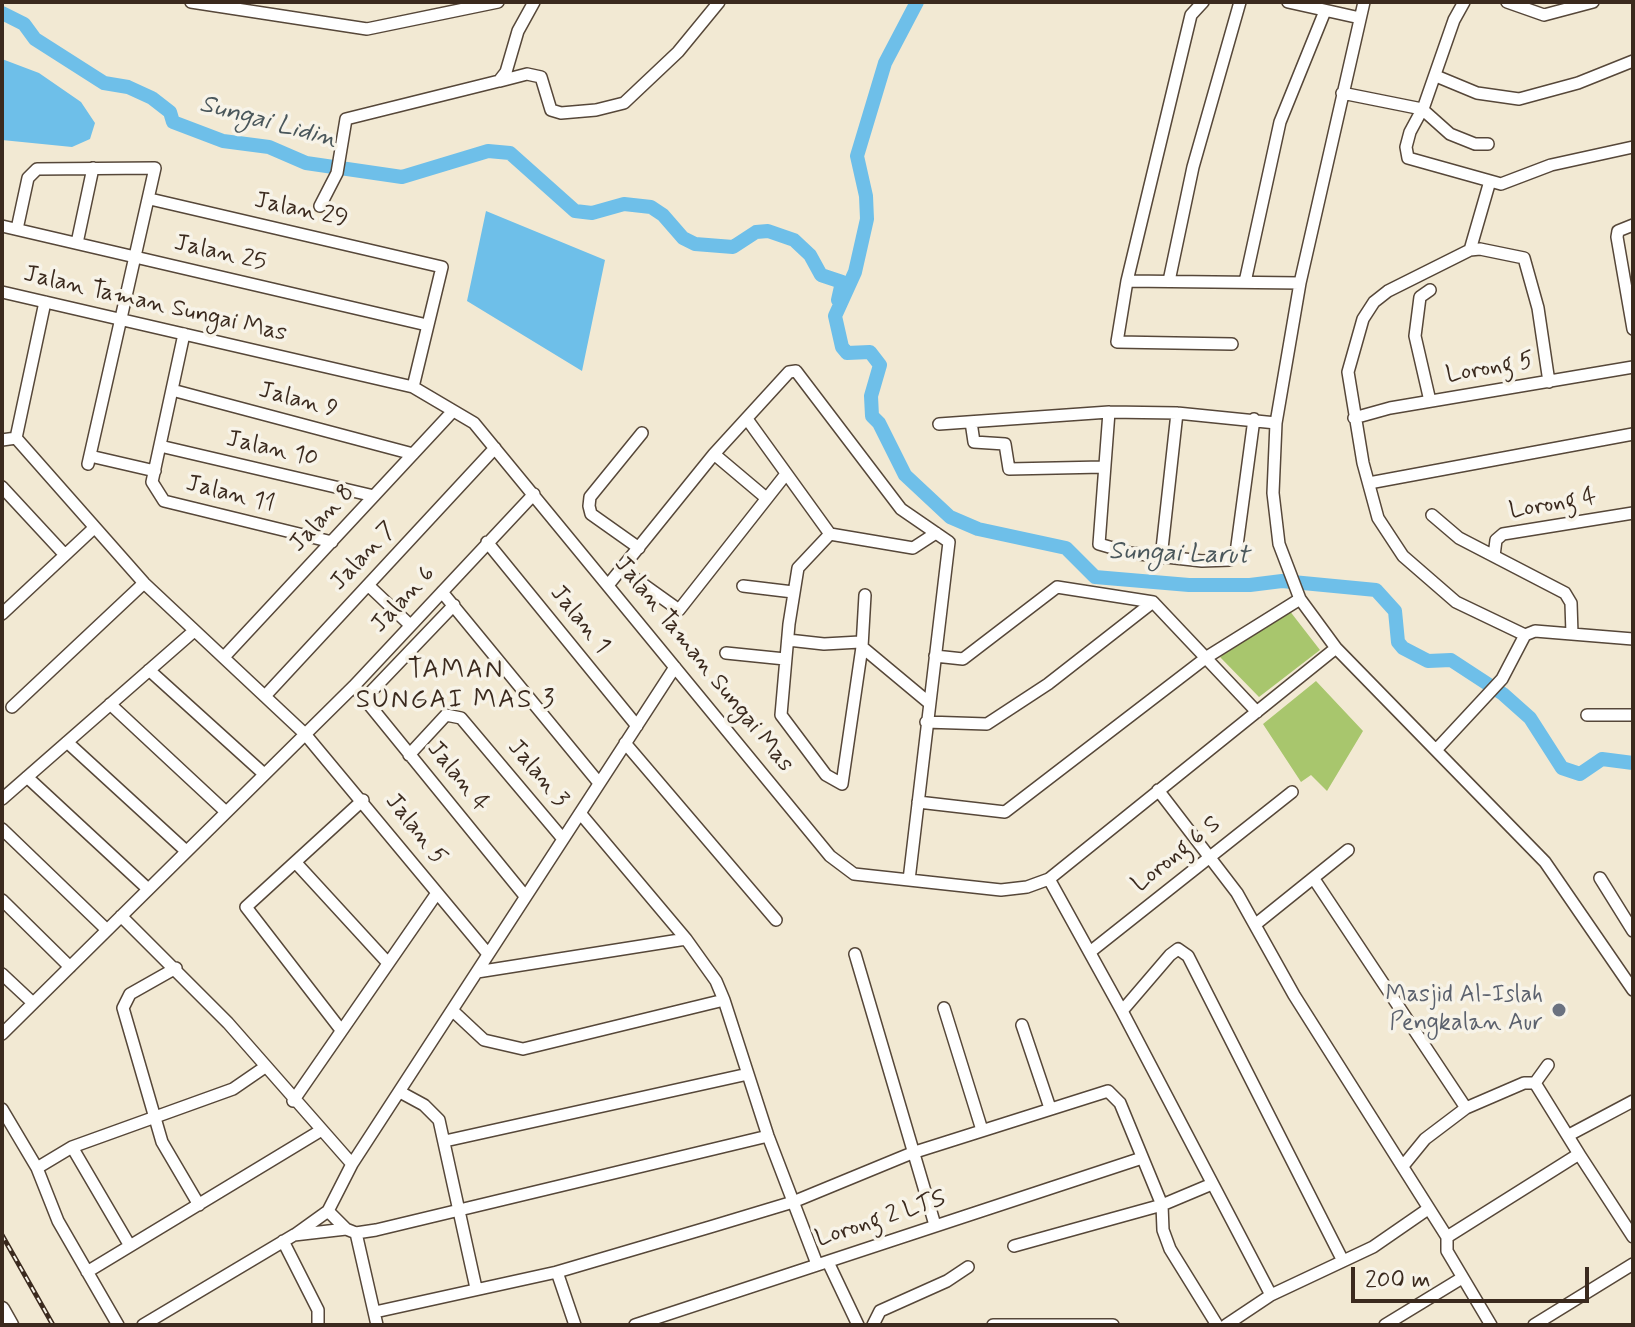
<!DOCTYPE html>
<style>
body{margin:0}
#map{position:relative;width:1635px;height:1327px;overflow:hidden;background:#f2e9d3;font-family:Mynerve,sans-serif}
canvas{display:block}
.frame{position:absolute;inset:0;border:4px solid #3b2a1e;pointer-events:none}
.scale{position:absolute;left:1351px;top:1267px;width:238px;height:36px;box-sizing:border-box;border:4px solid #3b2a1e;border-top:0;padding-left:10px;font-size:24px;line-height:28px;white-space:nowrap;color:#3b2a1e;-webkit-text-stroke:6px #f7f3e8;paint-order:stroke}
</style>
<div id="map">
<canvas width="1635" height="1327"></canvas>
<div class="frame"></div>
<div class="scale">200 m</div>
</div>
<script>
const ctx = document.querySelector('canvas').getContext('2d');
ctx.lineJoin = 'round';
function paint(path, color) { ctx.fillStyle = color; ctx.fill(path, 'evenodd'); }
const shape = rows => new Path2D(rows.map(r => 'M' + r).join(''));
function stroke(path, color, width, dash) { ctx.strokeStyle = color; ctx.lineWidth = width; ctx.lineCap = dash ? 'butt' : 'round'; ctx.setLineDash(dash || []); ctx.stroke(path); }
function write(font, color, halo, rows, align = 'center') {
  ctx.font = font + ' Mynerve,sans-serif'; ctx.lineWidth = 7; ctx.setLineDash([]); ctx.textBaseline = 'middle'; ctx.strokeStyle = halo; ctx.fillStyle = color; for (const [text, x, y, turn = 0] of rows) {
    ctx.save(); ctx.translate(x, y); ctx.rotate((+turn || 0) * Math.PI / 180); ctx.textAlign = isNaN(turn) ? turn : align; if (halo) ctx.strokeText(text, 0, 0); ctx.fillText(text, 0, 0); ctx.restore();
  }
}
paint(shape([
 [1289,610,1320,650,1259,697,1220,657],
 [1316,681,1363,731,1327,791,1311,775,1301,782,1263,724]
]), '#a8c66d');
paint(shape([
 [2,59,39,73,81,102,95,123,90,139,72,147,2,140],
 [486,211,605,260,582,371,467,301]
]), '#6ebfe9');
stroke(shape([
 [917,2,885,63,857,156,866,196,867,219,855,272,835,316,842,347,847,353,870,352,880,365,871,396,872,416,879,423,905,475,950,517,978,529,1066,548,1095,577,1189,585,1250,585,1282,581,1376,590,1395,611,1398,642,1403,648,1428,661,1451,660,1503,694,1530,718,1562,768,1580,774,1602,759,1633,763],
 [2,13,24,24,35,39,104,83,128,87,152,98,170,112,173,122,223,141,269,147,306,163,402,177,488,151,510,153,575,211,592,213,624,204,651,207,663,215,683,238,695,244,733,247,756,232,768,231,794,240,810,255,821,275,842,282,838,300]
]), '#6ebfe9', 14);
const minor = shape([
 [191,2,367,29,498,2],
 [1288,2,1360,18],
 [1364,2,1300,283,1276,423,1273,493,1279,544,1300,599,1336,648,1545,862,1633,990],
 [1464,2,1454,20,1424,106,1410,132,1406,147,1408,158,1501,184,1551,165,1633,147],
 [1507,2,1544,15,1593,2],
 [1436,76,1477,93,1519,99,1578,83,1633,61],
 [500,81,527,74,541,77,551,110,561,113,596,110,624,103,678,52,719,2],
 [1342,93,1422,109,1450,134,1475,144,1488,144],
 [150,199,442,267,413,387],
 [320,206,337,173,346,119,499,81,506,72,518,31,534,2],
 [1633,225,1618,231,1617,237,1633,329],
 [2,226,427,325],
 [17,229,28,178,37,169,155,168,88,464],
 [77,243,93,168],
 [1470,250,1490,181],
 [1127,281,1191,15,1203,2],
 [1169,281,1193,167,1240,2],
 [1245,282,1280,122,1325,11],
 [1430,290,1420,297,1415,336,1430,401],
 [2,292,413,387,474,423,830,856,854,874,1001,890,1027,887,1049,879,1336,648],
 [184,334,152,482,164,501,332,542],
 [1232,344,1117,342,1127,281,1300,283],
 [172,390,413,454],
 [1109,412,1099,544,1130,553,1202,561,1230,560,1236,553,1254,419],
 [1354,418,1390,408,1633,367],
 [747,419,830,534,913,548,936,533],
 [971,422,974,442,1005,444,1009,469,1103,467],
 [939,424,1109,412,1177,413,1276,423],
 [16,438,45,302],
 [2,440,16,438,144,583,305,734,488,954],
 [160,446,374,496],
 [714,454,765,497],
 [90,456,155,471],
 [1369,483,1633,434],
 [2,487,65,555],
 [1432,515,1459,538,1565,593,1571,603,1572,634],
 [830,534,798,568,789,624,781,715,826,775,842,784,862,647],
 [487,542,637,726],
 [639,548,591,514,589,506,590,497,642,433],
 [1494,556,1496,540,1503,534,1633,513],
 [1161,558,1177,413],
 [623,570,679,610,786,474],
 [609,584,714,454,789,372,796,371,901,509,949,542,909,880],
 [368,585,410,625],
 [743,586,793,592],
 [442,592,599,783],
 [865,595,862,647,928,702],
 [2,614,94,528],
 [1525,635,1456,602,1403,556,1378,518,1363,463,1348,372,1363,319,1374,302,1388,291,1470,250,1480,249,1524,258,1538,308,1549,382],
 [788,640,824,644,860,642],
 [726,653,785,659],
 [935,656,963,659,1057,587,1153,602,1257,712],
 [224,657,453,411],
 [675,667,352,1164,328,1211,346,1229,356,1233,376,1230,768,1136],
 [149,670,264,774],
 [354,686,525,896],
 [265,696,495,448],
 [365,698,454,605],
 [110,704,226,812],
 [12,707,144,583],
 [1587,715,1633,715],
 [926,722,987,724,1048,684,1153,602],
 [67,742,186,851],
 [625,743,776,920],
 [1436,750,1502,679,1525,635,1535,631,1633,639],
 [409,755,446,715,461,718,563,839],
 [27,777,148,889],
 [1158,790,1237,893,1294,995,1447,1237],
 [2,799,194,631],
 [918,802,1005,812,1207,657,1300,599],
 [2,829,107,930],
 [297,864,387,962],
 [1600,878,1633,931],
 [1049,879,1122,1011,1271,1295],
 [1314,879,1466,1108],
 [2,900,70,967],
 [121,916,228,1023,352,1164],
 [1256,924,1348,850],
 [686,939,716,981,724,1000,768,1136,817,1264],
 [1090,952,1292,792],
 [855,954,935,1225],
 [176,968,130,994,123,1008,162,1142,199,1205],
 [477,972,686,939,580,813],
 [2,974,33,1003],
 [944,1008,982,1130],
 [453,1011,484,1040,523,1049,724,1000],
 [1122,1011,1170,955,1178,949,1188,956,1343,1261],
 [1022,1025,1050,1108],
 [341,1030,246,907,363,800],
 [2,1034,354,686,534,494],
 [1535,1083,1579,1154],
 [400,1092,424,1105,439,1120,476,1288],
 [293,1101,437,893],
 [2,1109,37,1168,58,1221,118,1325],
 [1569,1135,1633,1101],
 [445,1141,748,1074],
 [72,1147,130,1246],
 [1403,1166,1425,1139,1466,1108,1524,1083,1535,1083,1548,1065],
 [37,1168,72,1147,233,1089,265,1067],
 [356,1233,377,1325],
 [296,1234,328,1211],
 [283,1241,318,1310,318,1325],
 [1014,1246,1162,1205,1212,1184],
 [828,1262,858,1325],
 [87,1272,320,1131],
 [557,1272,575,1325],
 [375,1312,557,1272,710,1227,793,1202,912,1153,1108,1091,1120,1103,1162,1205,1163,1230,1170,1249,1217,1325],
 [143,1325,294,1235,346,1229],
 [635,1325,1142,1158],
 [873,1325,880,1311,947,1281,968,1267],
 [993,1325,1113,1325],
 [1226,1325,1271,1295,1373,1247,1428,1209],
 [1385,1325,1462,1278],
 [1491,1325,1447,1251,1447,1237,1579,1154,1633,1237],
 [1534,1325,1633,1264]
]);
const major = shape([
 [2,1309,11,1325]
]);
stroke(minor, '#564739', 14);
stroke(major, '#564739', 17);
stroke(minor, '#fff', 11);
stroke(major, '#fff', 14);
const rail = shape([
 [2,1235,53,1325]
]);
stroke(rail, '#3b2a1e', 5);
stroke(rail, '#f7f3e8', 2, [6]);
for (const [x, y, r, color] of [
 [1559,1010,8,"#6b7280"]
]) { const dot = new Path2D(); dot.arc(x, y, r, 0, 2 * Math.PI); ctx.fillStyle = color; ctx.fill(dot); stroke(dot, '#f7f3e8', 3); }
write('24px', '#3b2a1e', '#f7f3e8', [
 ["Jalan 29",301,211,12],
 ["Jalan 25",220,254,13],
 ["Jalan Taman Sungai Mas",155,305,13],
 ["Lorong 5",1490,369,-10],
 ["Jalan 9",298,401,15],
 ["Jalan 10",272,450,13],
 ["Jalan 11",230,495,14],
 ["Lorong 4",1553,505,-10],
 ["Jalan 8",323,519,-47],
 ["Jalan 7",364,557,-47],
 ["Jalan 6",404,600,-47],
 ["Jalan 1",579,620,51],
 ["Jalan Taman Sungai Mas",703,665,51],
 ["Jalan 3",537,774,50],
 ["Jalan 4",457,777,51],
 ["Jalan 5",415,830,52],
 ["Lorong 6 S",1177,855,-39],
 ["Lorong 2 LTS",881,1220,-18]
]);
write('24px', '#5b616d', '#f7f3e8', [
 ["Masjid Al-Islah",1543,996],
 ["Pengkalan Aur",1543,1024]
], 'right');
write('italic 26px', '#4a575b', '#f7f3e8', [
 ["Sungai Lidin",268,123,15],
 ["Sungai Larut",1179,555,2]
]);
ctx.letterSpacing = '2px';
write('26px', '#3b2a1e', '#f7f3e8', [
 ["TAMAN",456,672],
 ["SUNGAI MAS 3",456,702]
]);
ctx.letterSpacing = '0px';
</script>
